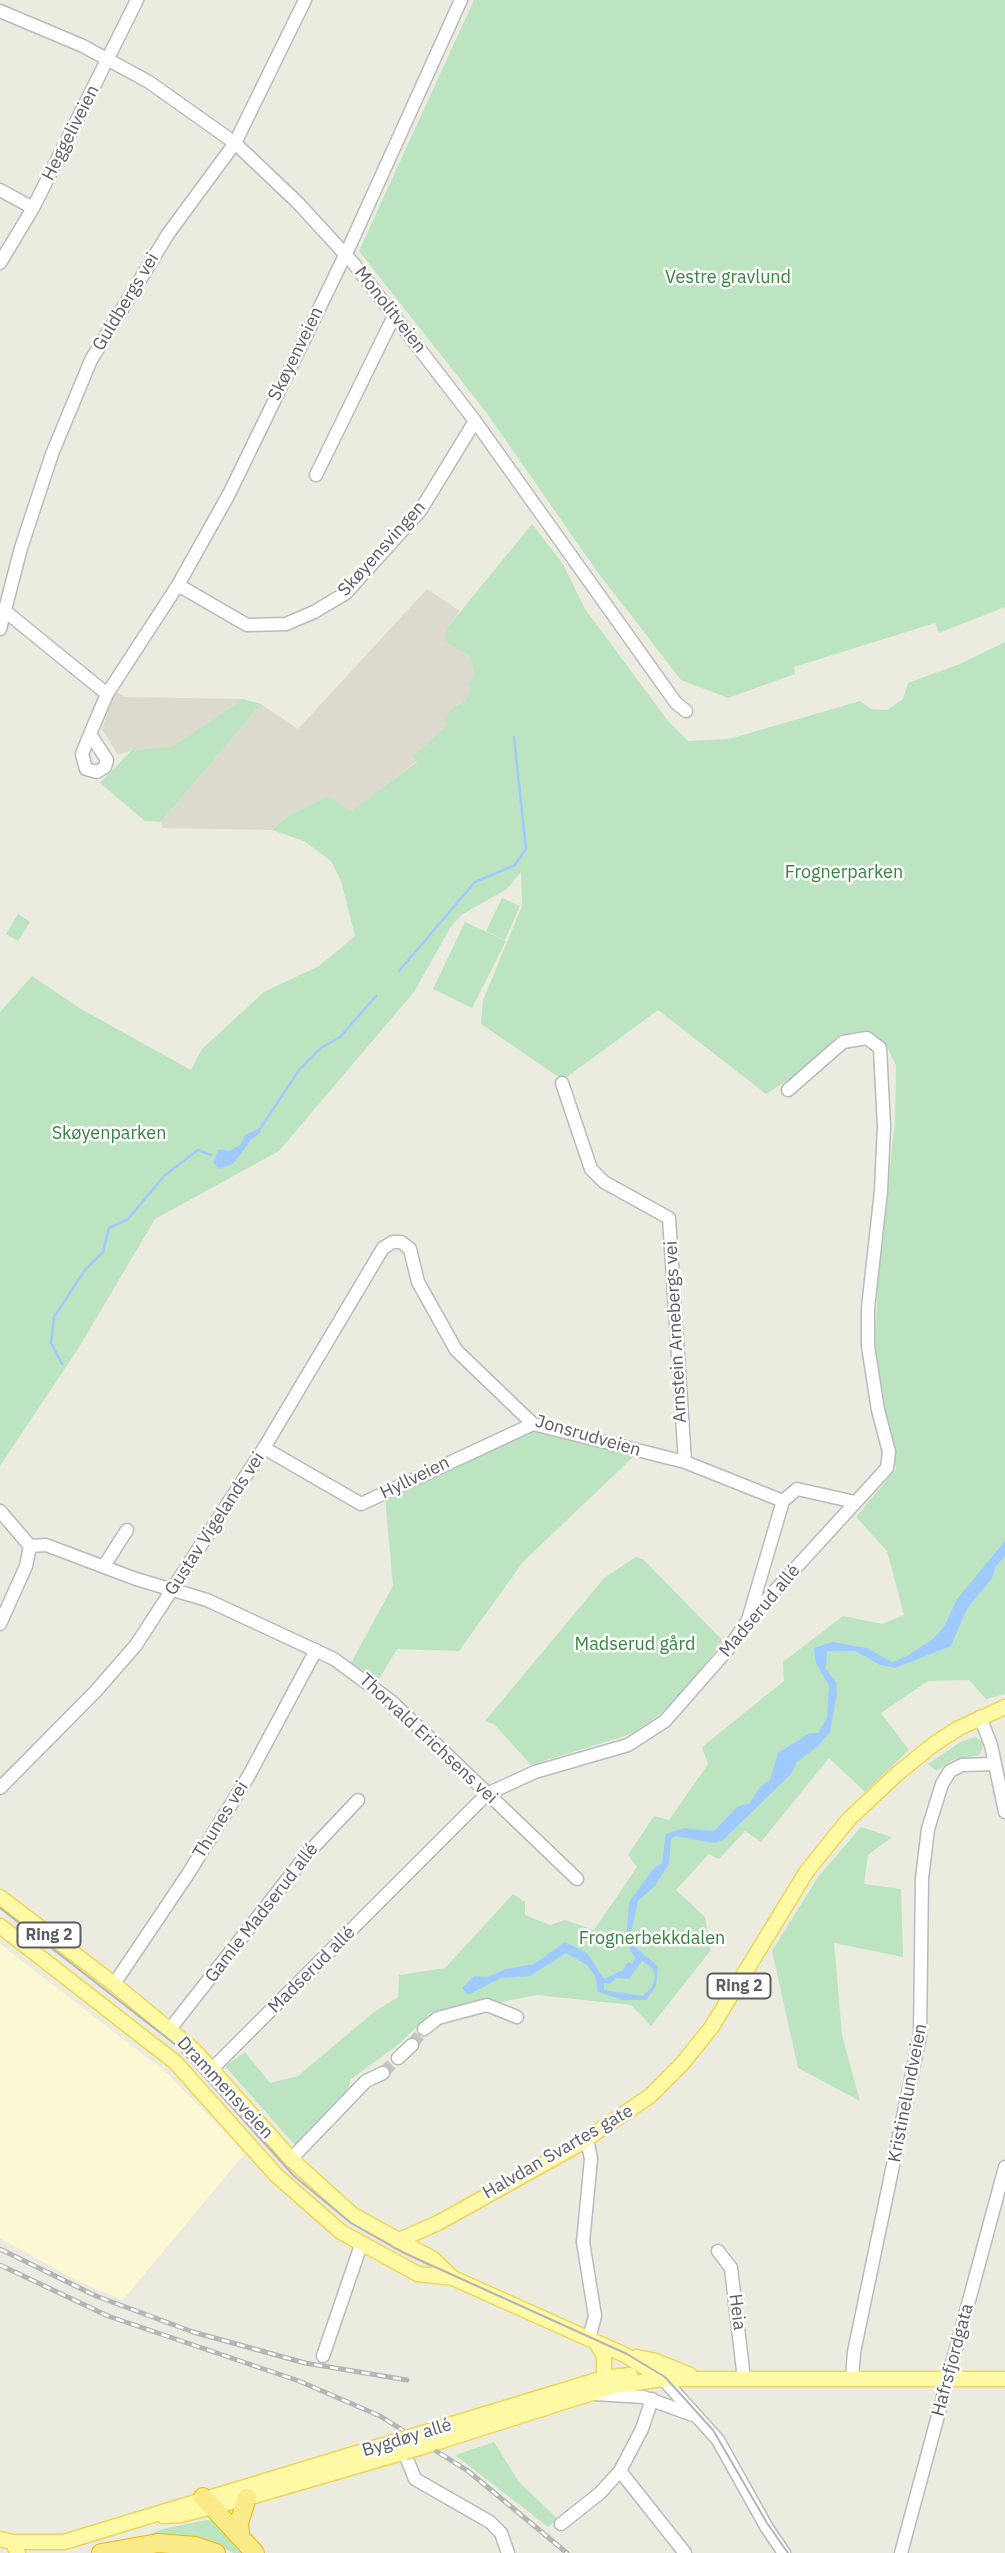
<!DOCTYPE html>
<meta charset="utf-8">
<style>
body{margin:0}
canvas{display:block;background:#ecebe0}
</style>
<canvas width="1005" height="2553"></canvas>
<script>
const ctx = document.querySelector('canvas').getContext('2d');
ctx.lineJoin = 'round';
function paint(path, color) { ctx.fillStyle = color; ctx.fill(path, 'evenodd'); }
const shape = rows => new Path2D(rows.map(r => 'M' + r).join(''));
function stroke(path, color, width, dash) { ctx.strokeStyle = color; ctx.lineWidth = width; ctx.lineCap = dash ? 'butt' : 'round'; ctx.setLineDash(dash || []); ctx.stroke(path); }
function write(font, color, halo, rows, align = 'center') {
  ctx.font = font + ' "IBM Plex Sans",sans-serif'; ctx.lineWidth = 5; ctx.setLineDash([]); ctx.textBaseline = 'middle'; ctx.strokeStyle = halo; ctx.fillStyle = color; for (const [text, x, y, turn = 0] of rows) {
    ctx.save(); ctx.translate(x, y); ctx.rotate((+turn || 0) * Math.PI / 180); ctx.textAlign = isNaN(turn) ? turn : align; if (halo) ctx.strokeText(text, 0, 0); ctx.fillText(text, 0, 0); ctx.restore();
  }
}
paint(shape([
 [0,1944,167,2073,245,2153,123,2300,76,2280,0,2238]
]), '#fdf8d4');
paint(shape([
 [427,589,460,611,447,628,445,641,470,656,475,675,474,687,465,701,452,708,443,720,450,724,412,757,417,761,351,812,328,796,288,816,272,830,162,828,161,822,261,704,298,729],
 [115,691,125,697,243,699,172,748,132,750,118,755,102,729]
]), '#dcdace');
paint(shape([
 [474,0,1005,0,1005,607,939,633,935,623,794,667,795,674,728,698,681,680,596,570,486,412,359,251],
 [532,524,563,564,585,609,668,721,688,741,729,739,860,701,871,709,887,710,903,699,908,683,960,664,1005,642,1005,1694,986,1699,969,1680,928,1681,881,1713,909,1750,865,1792,829,1758,761,1842,745,1831,719,1859,709,1854,676,1890,705,1917,711,1950,651,2026,631,2005,537,1995,490,2004,445,2021,432,2012,399,2044,350,2080,346,2111,302,2153,225,2066,245,2052,270,2083,298,2076,374,2012,398,1997,399,1975,445,1968,513,1894,525,1902,525,1915,550,1925,565,1920,594,1930,637,1867,628,1855,654,1816,669,1820,708,1764,702,1747,784,1681,783,1662,843,1616,882,1624,904,1615,887,1551,856,1517,896,1469,875,1353,879,1256,895,1123,896,1065,886,1045,868,1034,840,1034,805,1069,766,1094,658,1010,563,1080,481,1024,483,1000,522,906,521,872,507,889,461,915,450,928,414,992,279,1151,155,1219,78,1349,0,1466,0,1012,32,976,81,1009,191,1070,202,1049,264,992,319,966,355,936,341,881,331,861,304,841,272,830,288,816,328,796,351,811,417,762,412,757,449,724,443,720,452,708,465,701,473,687,468,685,475,675,470,656,444,641,447,628],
 [243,699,261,704,161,822,145,821,100,783,132,750,172,747],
 [502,898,520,906,505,940,486,931],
 [18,914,30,922,18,941,6,934],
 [465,922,506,941,472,1008,433,989],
 [530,1431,634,1456,523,1562,459,1651,397,1649,378,1681,351,1663,393,1586,385,1498],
 [636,1557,644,1560,723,1641,682,1693,659,1715,631,1734,531,1765,494,1724,485,1721,605,1577],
 [976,1737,982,1742,983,1748,979,1755,952,1760,937,1771,928,1764,962,1741],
 [861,1827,892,1837,868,1855,864,1884,901,1889,903,1957,834,1943,842,2035,860,2101,798,2068,772,1951,818,1877],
 [494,2442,519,2482,558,2519,548,2527,455,2455],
 [207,2520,217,2521,249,2553,234,2553,190,2537,151,2534,162,2529]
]), '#bde4c1');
paint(shape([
 [260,1128,261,1132,251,1140,233,1164,219,1169,213,1162,219,1149,229,1151,240,1145,245,1135],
 [1005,1541,1005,1556,996,1566,992,1578,967,1609,951,1646,895,1668,880,1665,855,1651,827,1651,826,1669,836,1682,837,1694,830,1732,818,1746,797,1762,791,1774,723,1840,714,1843,676,1836,671,1838,669,1864,655,1886,638,1901,631,1933,636,1948,658,1966,656,1986,646,2000,622,2000,598,1992,595,1976,587,1965,566,1953,530,1976,501,1978,468,1995,462,1988,474,1976,487,1977,506,1969,534,1964,565,1942,587,1953,604,1979,623,1970,628,1962,632,1964,635,1958,626,1942,629,1902,653,1869,662,1863,666,1834,684,1828,714,1831,737,1807,750,1803,760,1787,770,1780,778,1753,810,1733,818,1733,827,1718,829,1686,816,1663,814,1648,833,1642,867,1648,892,1662,907,1656,933,1639,944,1627,957,1599],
 [642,1961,652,1968,655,1976,652,1987,643,1996,604,1990,604,1983,610,1984,616,1978,629,1979]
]), '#9fcafe');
stroke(shape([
 [399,971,475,882,515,865,526,849,514,737],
 [260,1129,299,1070,321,1048,340,1037,376,996],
 [62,1364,51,1343,54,1317,85,1270,103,1252,109,1228,128,1219,165,1175,198,1150,211,1155]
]), '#9fcafe', 2.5);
stroke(shape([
 [412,2045,424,2029],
 [383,2073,398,2058]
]), '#c7c7c0', 12, [12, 6]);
const minor = shape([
 [0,11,83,46,149,82,235,143,298,203,354,264,475,421,676,703,686,711],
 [0,190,33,208],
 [0,263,33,208,137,0],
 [316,475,394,316],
 [178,585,247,625,286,624,314,612,346,593,420,511,475,421],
 [5,611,107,694],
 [0,629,21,548,52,454,91,360,168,234,235,143,305,0],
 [90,734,107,760,105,767,97,772,86,769,82,754,90,734,107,694,178,585,229,494,351,243,461,0],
 [562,1083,591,1169,604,1182,669,1218,685,1462],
 [264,1448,361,1504,533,1424],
 [0,1511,30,1546,26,1566,0,1624],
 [30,1546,46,1545,136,1579,207,1600,334,1659,391,1701,577,1879],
 [104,1566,127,1530],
 [748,1620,783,1501],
 [980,1717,991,1745,1005,1812],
 [0,1788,95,1692,136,1645,264,1448,383,1248,393,1242,401,1242,410,1249,418,1282,456,1350,533,1424,685,1462,783,1501,797,1489,855,1502],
 [114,1984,188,1874,248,1777,316,1650],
 [170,2029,308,1853,358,1800],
 [424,2029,438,2018,487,2005,517,2017],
 [398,2058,412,2045],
 [212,2069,487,1794,535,1772,628,1745,665,1721,729,1648,748,1620,887,1468,889,1452,878,1410,868,1346,868,1308,881,1191,884,1126,880,1048,867,1038,843,1042,788,1090],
 [587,2139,591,2159,583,2242,595,2316,589,2339],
 [291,2159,366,2081,383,2073],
 [718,2251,731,2268,744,2379],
 [323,2356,361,2245],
 [852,2378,854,2352,920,2036,922,1878,928,1829,942,1784,950,1771,962,1765,994,1764],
 [663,2379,718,2440,767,2528,784,2553],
 [595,2394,643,2397,696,2416],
 [401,2444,415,2479,490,2522,501,2533,508,2553],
 [620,2471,685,2553],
 [561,2524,600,2493,620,2471,642,2429,652,2399],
 [901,2553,1005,2167]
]);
const major = shape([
 [0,1897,114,1984,194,2050,291,2159,353,2215,433,2259,453,2278,625,2355,663,2379],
 [0,1926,175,2062,276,2175,341,2232,418,2274,453,2278],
 [397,2241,438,2223,576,2146,650,2096,682,2064,711,2028,807,1871,849,1819,897,1774,934,1744,959,1728,1005,1707],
 [596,2342,604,2356,604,2378],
 [637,2357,656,2361,690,2375],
 [423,2433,604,2378,630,2375],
 [432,2444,614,2386,663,2379,1005,2379],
 [163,2516,181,2515,247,2498,405,2452],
 [0,2539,12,2542,18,2553],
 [12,2542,64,2542,390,2443]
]);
const highway = shape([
 [203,2497,255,2553],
 [240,2534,239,2523,247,2498],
 [101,2553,158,2543,195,2546,216,2553]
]);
stroke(minor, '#b8babf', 15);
stroke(major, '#efd557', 17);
stroke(highway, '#e9ba03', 20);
stroke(minor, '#fff', 12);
stroke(major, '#fef9a4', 14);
stroke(highway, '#fbea88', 18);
stroke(shape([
 [0,1908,176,2045,294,2176,351,2223,402,2252,627,2354,665,2377,713,2430,767,2523,788,2553]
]), '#b4b5b5', 2);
const rail = shape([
 [0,2249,96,2296,193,2332,305,2363,407,2380],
 [0,2265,108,2316,299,2381,380,2416,468,2471,567,2553]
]);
stroke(rail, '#b4b5b5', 5);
stroke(rail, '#fff', 2.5, [8]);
const majorBridge = shape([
 [390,2443,423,2433],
 [405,2452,432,2444]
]);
stroke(majorBridge, '#efd557', 17, []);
stroke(majorBridge, '#fef9a4', 14);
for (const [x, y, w] of [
 [49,1935,63],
 [739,1986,63]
]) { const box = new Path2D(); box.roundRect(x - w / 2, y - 12.5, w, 25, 5); ctx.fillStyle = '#fff'; ctx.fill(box); stroke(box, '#595c61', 2); }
write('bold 16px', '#595c61', null, [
 ["Ring 2",49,1935],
 ["Ring 2",739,1986]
]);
write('18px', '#595c61', '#fff', [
 ["Heggeliveien",71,133,-63],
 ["Guldbergs vei",126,302,-59],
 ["Monolitveien",390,310,52],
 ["Skøyenveien",296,354,-64],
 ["Skøyensvingen",382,549,-48],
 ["Arnstein Arnebergs vei",676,1332,-93],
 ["Jonsrudveien",588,1436,16],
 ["Hyllveien",415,1478,-26],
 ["Gustav Vigelands vei",215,1524,-57],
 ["Madserud allé",760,1611,-50],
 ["Thorvald Erichsens vei",428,1739,43],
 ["Thunes vei",221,1820,-58],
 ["Gamle Madserud allé",262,1913,-52],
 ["Madserud allé",312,1970,-45],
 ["Drammensveien",225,2088,47],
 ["Kristinelundveien",908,2093,-79],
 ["Halvdan Svartes gate",558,2152,-30],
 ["Heia",737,2312,83],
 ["Hafrsfjordgata",953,2360,-75],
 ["Bygdøy allé",407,2438,-17]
]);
write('18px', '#368442', '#fff', [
 ["Vestre gravlund",728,278],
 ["Frognerparken",844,873],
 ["Skøyenparken",109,1134],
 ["Madserud gård",635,1645],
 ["Frognerbekkdalen",652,1939]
]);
</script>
